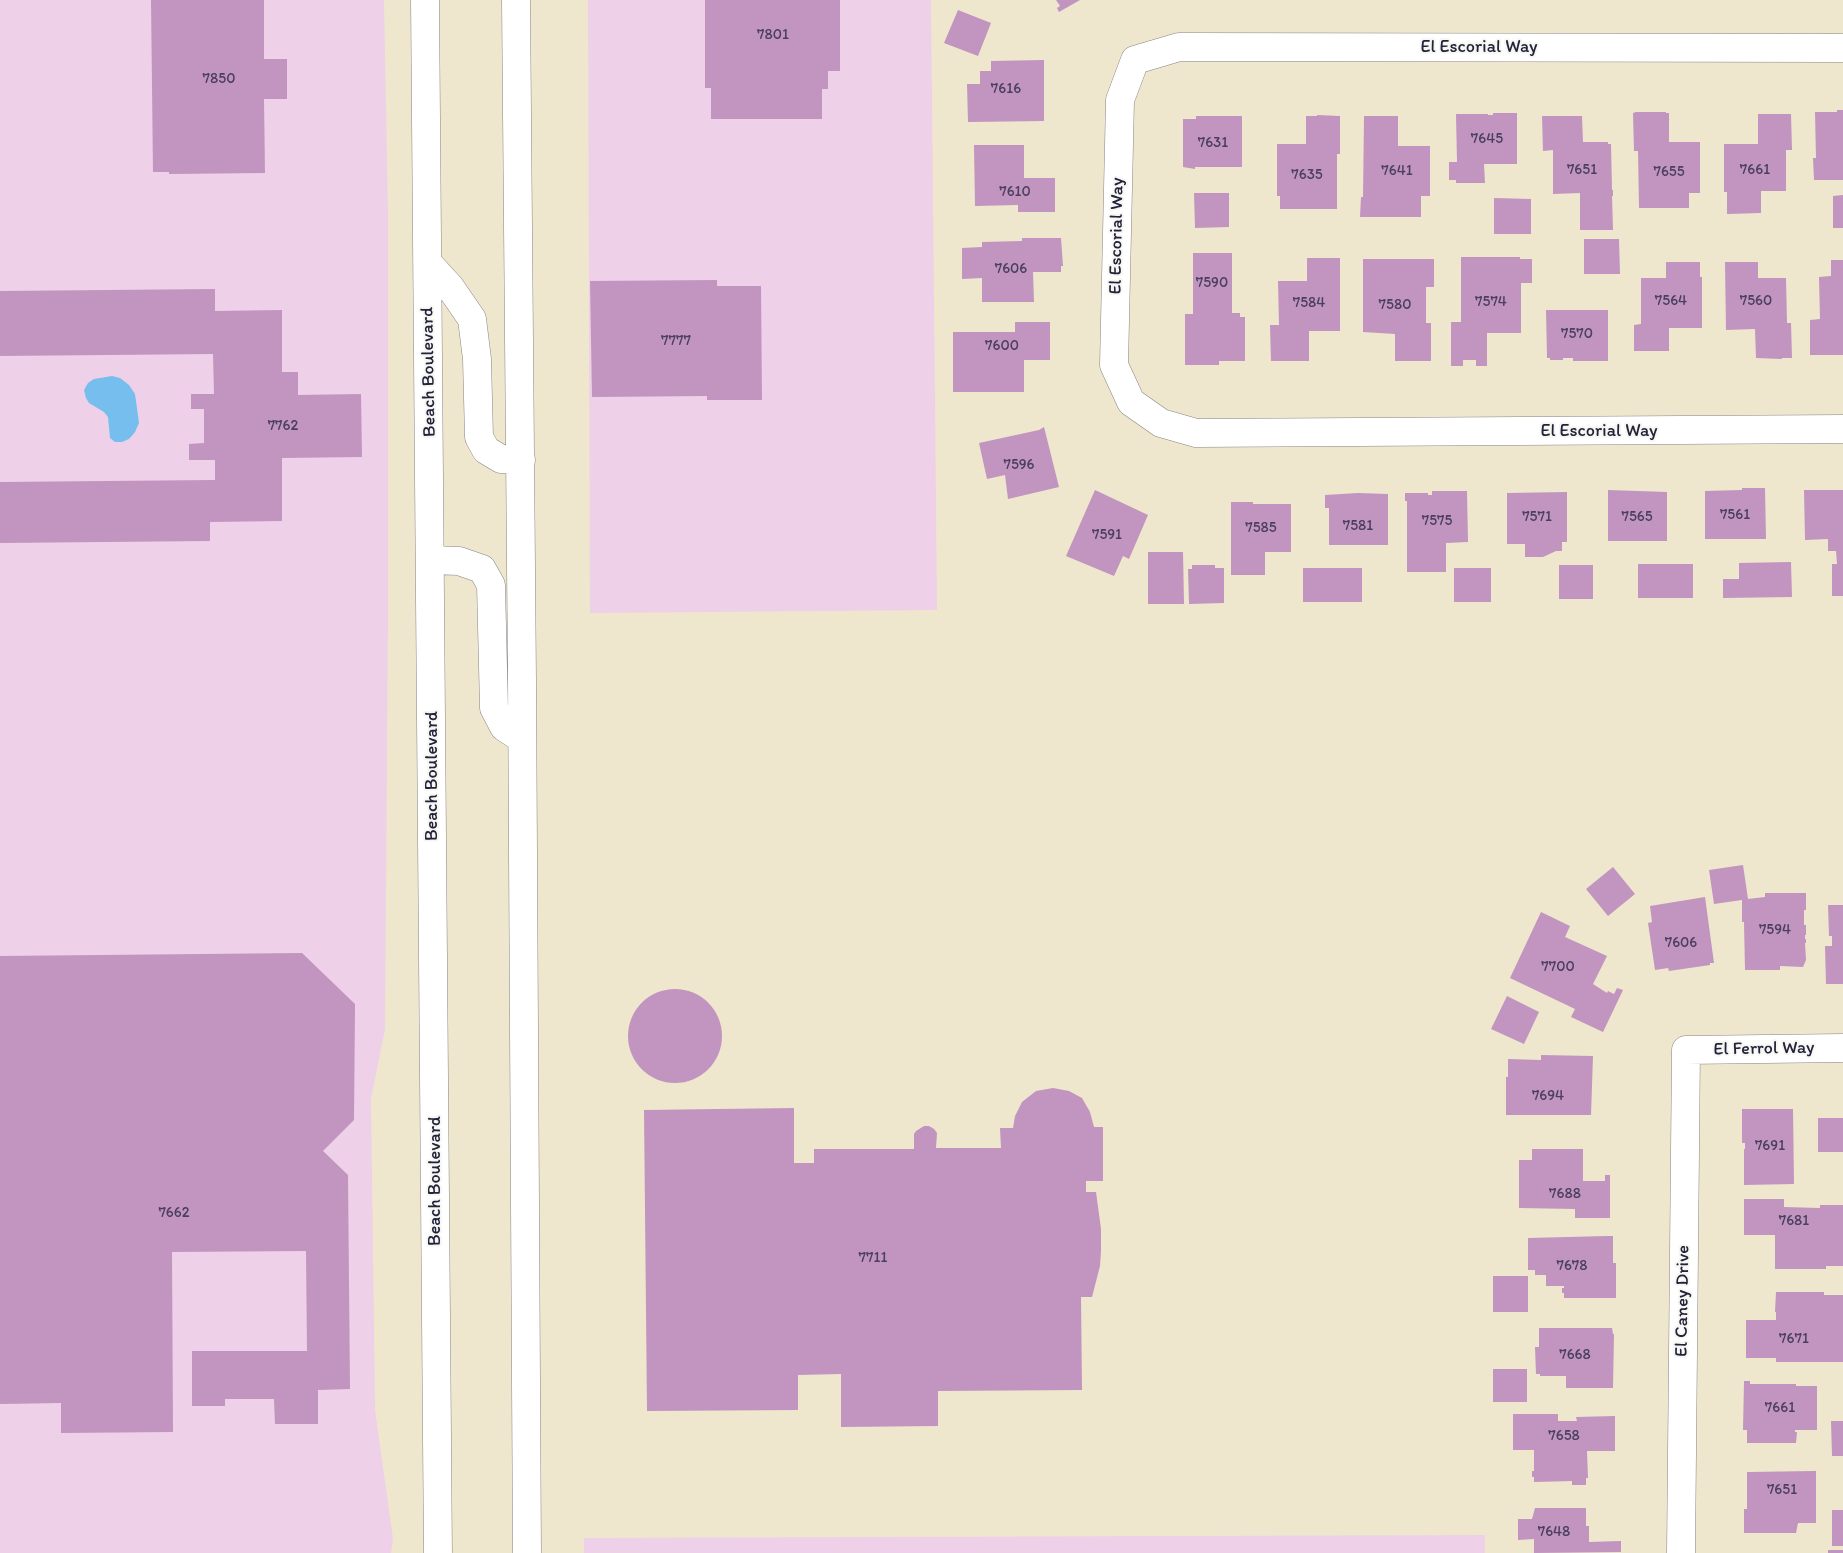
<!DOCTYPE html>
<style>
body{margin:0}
canvas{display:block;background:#eee6cd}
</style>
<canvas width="1843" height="1553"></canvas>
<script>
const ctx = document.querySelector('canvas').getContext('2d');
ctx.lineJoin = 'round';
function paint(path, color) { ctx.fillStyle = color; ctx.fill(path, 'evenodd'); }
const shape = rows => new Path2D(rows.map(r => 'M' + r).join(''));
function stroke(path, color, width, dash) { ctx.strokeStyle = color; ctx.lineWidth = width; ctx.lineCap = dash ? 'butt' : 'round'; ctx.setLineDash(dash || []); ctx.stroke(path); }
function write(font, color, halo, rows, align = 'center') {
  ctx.font = font + ' Itim,sans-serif'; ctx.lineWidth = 4; ctx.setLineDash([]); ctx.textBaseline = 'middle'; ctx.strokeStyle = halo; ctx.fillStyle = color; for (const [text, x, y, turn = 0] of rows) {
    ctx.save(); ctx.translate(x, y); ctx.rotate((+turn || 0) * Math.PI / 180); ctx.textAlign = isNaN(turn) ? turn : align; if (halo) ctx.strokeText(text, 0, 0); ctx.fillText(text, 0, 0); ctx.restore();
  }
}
paint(shape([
 [0,0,384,0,388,215,388,612,385,1029,371,1099,375,1410,393,1539,391,1553,0,1553],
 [588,0,931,0,937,610,590,613],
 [1485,1535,1485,1553,584,1553,584,1538]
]), '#eed0e8');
paint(shape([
 [112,376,120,378,129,385,135,394,136,401,139,423,135,432,129,439,122,442,115,442,110,438,108,417,104,412,89,403,86,398,84,390,88,383,94,379]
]), '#75beed');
paint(shape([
 [151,0,264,0,264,59,287,59,287,99,264,99,265,173,169,174,169,172,153,172],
 [705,0,840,0,840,71,828,71,828,89,822,89,822,119,711,119,711,88,705,88],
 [1056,0,1080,0,1059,12,1057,8,1060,6],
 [958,10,991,23,978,56,944,43],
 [1044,60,1044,121,968,122,967,84,980,84,980,71,991,71,991,61],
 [1837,110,1843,110,1843,180,1814,180,1813,158,1816,158,1815,112,1837,112],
 [1636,112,1666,112,1666,113,1669,113,1669,142,1700,142,1700,193,1689,193,1689,208,1639,208,1638,151,1634,151,1633,113],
 [1493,113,1517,113,1517,164,1484,164,1485,183,1456,183,1456,180,1449,180,1449,162,1457,162,1456,114,1488,114,1488,115,1493,115],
 [1758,114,1791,114,1792,150,1786,150,1786,191,1761,191,1761,213,1727,214,1727,192,1724,192,1724,144,1758,144],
 [1317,115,1340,116,1340,154,1337,154,1337,209,1280,209,1280,196,1277,196,1277,144,1306,144,1306,116,1317,116],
 [1196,116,1242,116,1242,167,1195,167,1195,169,1183,167,1183,119,1196,119],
 [1364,116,1398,116,1398,146,1430,146,1430,196,1421,196,1421,217,1360,217,1361,197,1363,197],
 [1542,116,1582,116,1583,142,1608,142,1608,144,1611,144,1612,190,1613,190,1613,196,1612,196,1613,230,1580,230,1580,193,1553,194,1553,150,1543,151],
 [974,145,1024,145,1024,178,1055,178,1055,212,1018,212,1018,205,975,206],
 [1194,193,1229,193,1229,227,1195,228],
 [1843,195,1843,228,1833,228,1833,196],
 [1494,198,1531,199,1531,234,1494,234],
 [1022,238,1061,238,1063,266,1061,266,1061,272,1033,272,1034,302,982,302,982,278,962,279,962,248,982,247,982,242,1022,241],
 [1584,239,1619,239,1620,274,1584,274],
 [1193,253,1232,253,1232,313,1240,313,1240,317,1245,317,1245,361,1219,361,1219,365,1185,365,1185,314,1193,314],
 [1461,257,1520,257,1520,259,1532,259,1532,283,1521,283,1521,333,1487,333,1487,366,1476,366,1476,360,1463,360,1463,366,1451,366,1451,322,1461,322],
 [1307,258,1340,258,1340,331,1309,331,1309,361,1271,361,1270,325,1279,325,1278,281,1307,281],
 [1363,259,1434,259,1434,287,1426,287,1426,323,1431,323,1431,361,1395,361,1395,334,1363,332],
 [1831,260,1843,260,1843,355,1810,355,1810,320,1820,319,1819,277,1831,276],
 [1666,262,1700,262,1700,277,1702,277,1702,328,1669,328,1669,351,1634,351,1634,325,1641,324,1641,278,1666,278],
 [1725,262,1758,262,1758,278,1786,278,1787,323,1791,323,1792,358,1782,358,1782,359,1756,358,1755,329,1726,330],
 [717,280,717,286,761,286,762,400,707,400,707,396,592,397,590,281],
 [215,289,215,311,282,310,282,372,298,372,298,395,361,394,362,457,282,458,282,521,210,522,210,541,0,543,0,482,215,480,215,460,189,460,189,444,204,443,204,409,191,409,191,394,214,394,213,354,0,356,0,291],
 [1546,310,1608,310,1608,361,1573,361,1573,358,1563,358,1563,360,1550,360,1550,358,1547,358],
 [1015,322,1050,322,1050,360,1024,360,1024,392,953,392,953,332,1015,332],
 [1044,427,1059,487,1008,499,1005,475,987,479,979,443,1039,430],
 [1742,488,1765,488,1766,539,1705,539,1705,491,1742,490],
 [1095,490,1148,515,1129,559,1123,556,1114,576,1066,556],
 [1608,490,1667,492,1667,541,1608,541],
 [1804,490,1843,490,1843,596,1832,596,1832,564,1837,564,1836,551,1828,551,1828,539,1805,540],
 [1432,491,1467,491,1468,542,1446,543,1446,572,1407,572,1407,501,1405,501,1405,493,1428,493,1428,495,1432,495],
 [1567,492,1567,542,1562,542,1562,551,1556,551,1543,557,1525,557,1525,544,1507,544,1507,493],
 [1358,493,1388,494,1388,545,1329,545,1329,508,1325,508,1325,495],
 [1231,502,1253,502,1253,504,1291,504,1291,552,1265,552,1265,575,1231,575],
 [1148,552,1183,552,1184,604,1148,604],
 [1791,562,1792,597,1723,598,1723,579,1739,579,1739,563],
 [1638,564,1693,564,1693,598,1638,598],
 [1192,565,1215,565,1215,568,1224,568,1224,603,1189,604,1188,569,1192,569],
 [1559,565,1593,565,1593,599,1559,599],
 [1303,568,1362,568,1362,602,1303,602],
 [1454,568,1491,568,1491,602,1454,602],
 [1743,865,1748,899,1765,897,1765,893,1806,893,1806,910,1804,910,1804,925,1806,925,1806,935,1805,935,1805,939,1806,939,1806,943,1805,943,1806,960,1803,967,1780,966,1780,970,1745,970,1744,922,1742,922,1742,900,1714,904,1709,870],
 [1613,867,1635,894,1608,916,1586,889],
 [1705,897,1714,963,1710,963,1710,965,1669,971,1668,968,1655,970,1648,923,1652,922,1650,906],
 [1828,905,1843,905,1843,984,1826,984,1825,946,1832,946,1832,936,1829,936],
 [1541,912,1570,926,1565,937,1607,956,1593,984,1607,993,1608,991,1614,994,1617,988,1623,990,1603,1032,1571,1017,1575,1009,1510,978],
 [302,953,355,1004,354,1120,323,1151,348,1175,350,1389,318,1390,318,1424,275,1424,274,1399,225,1399,225,1406,192,1406,192,1351,307,1351,306,1251,172,1252,173,1432,61,1433,61,1403,0,1404,0,956],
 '628 1036a47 47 0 1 1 94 0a47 47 0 1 1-94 0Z',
 [1507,996,1539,1012,1524,1044,1491,1029],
 [1541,1055,1593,1056,1591,1115,1506,1115,1506,1077,1508,1077,1508,1059,1541,1060],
 [1053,1088,1069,1091,1082,1098,1090,1112,1094,1127,1103,1127,1103,1181,1086,1181,1086,1192,1096,1192,1101,1229,1101,1251,1100,1266,1092,1297,1081,1297,1082,1390,938,1391,938,1426,841,1427,841,1374,798,1375,798,1410,647,1411,644,1110,794,1108,794,1163,814,1163,814,1149,914,1149,914,1134,916,1131,924,1126,929,1126,934,1129,937,1133,936,1148,1001,1148,1000,1128,1013,1128,1015,1116,1022,1102,1036,1091],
 [1742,1109,1793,1109,1794,1184,1744,1185,1744,1149,1745,1149,1745,1143,1742,1143],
 [1818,1118,1843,1118,1843,1152,1818,1152],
 [1532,1149,1583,1149,1583,1181,1605,1181,1605,1175,1610,1175,1610,1218,1575,1218,1575,1209,1519,1208,1519,1160,1532,1160],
 [1744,1199,1784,1199,1784,1207,1820,1208,1820,1205,1843,1205,1843,1266,1826,1266,1826,1269,1775,1269,1775,1235,1744,1235],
 [1607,1236,1613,1236,1613,1263,1616,1263,1616,1298,1564,1298,1564,1293,1562,1293,1562,1288,1564,1288,1564,1286,1546,1286,1546,1275,1535,1275,1535,1270,1528,1270,1528,1238],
 [1493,1276,1528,1276,1528,1312,1493,1312],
 [1776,1292,1824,1292,1824,1295,1843,1295,1843,1362,1776,1362,1776,1358,1746,1358,1746,1320,1776,1320,1776,1312,1775,1312],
 [1539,1328,1612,1328,1613,1334,1614,1334,1613,1388,1566,1388,1566,1376,1540,1376,1540,1374,1536,1374,1535,1347,1539,1347],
 [1493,1369,1527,1369,1527,1402,1493,1402],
 [1744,1381,1750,1381,1750,1384,1796,1384,1796,1386,1817,1386,1817,1430,1795,1430,1795,1432,1797,1432,1796,1443,1747,1443,1747,1430,1743,1430],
 [1513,1414,1558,1414,1558,1421,1577,1421,1576,1417,1615,1416,1615,1451,1587,1451,1588,1478,1586,1478,1586,1485,1572,1485,1572,1481,1534,1482,1534,1477,1532,1477,1532,1471,1534,1471,1534,1450,1513,1450],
 [1831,1421,1843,1421,1843,1456,1832,1456],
 [1816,1471,1816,1523,1798,1523,1796,1533,1744,1533,1744,1509,1747,1509,1747,1472],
 [1535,1508,1586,1508,1586,1526,1589,1526,1589,1542,1621,1541,1621,1552,1534,1553,1534,1539,1518,1540,1518,1519,1532,1519],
 [1832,1510,1843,1510,1843,1546,1832,1546],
 [1828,1550,1843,1550,1843,1553,1828,1553]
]), '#c195bf');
const street = shape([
 [1843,48,1179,47,1135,60,1120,100,1114,365,1131,402,1161,423,1196,433,1843,429],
 [1681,1553,1686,1050,1843,1048]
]);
const primary = shape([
 [425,0,438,1553],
 [516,0,522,679,527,1553],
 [428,263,450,287,472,319,477,359,479,437,486,450,501,459,521,460],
 [430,560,459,561,482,569,491,585,494,708,504,727,522,739]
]);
stroke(street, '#888484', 29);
stroke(primary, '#888484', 29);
stroke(street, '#fff', 28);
stroke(primary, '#fff', 28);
write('15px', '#4a3f5c', null, [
 ["7801",773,35],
 ["7850",219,79],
 ["7616",1006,89],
 ["7645",1487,139],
 ["7631",1213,143],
 ["7651",1582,170],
 ["7661",1755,170],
 ["7641",1397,171],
 ["7655",1669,172],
 ["7635",1307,175],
 ["7610",1015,192],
 ["7606",1011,269],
 ["7590",1212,283],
 ["7564",1671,301],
 ["7560",1756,301],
 ["7574",1491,302],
 ["7584",1309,303],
 ["7580",1395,305],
 ["7570",1577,334],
 ["7777",676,341],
 ["7600",1002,346],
 ["7762",283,426],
 ["7596",1019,465],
 ["7561",1735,515],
 ["7571",1537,517],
 ["7565",1637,517],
 ["7575",1437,521],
 ["7581",1358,526],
 ["7585",1261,528],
 ["7591",1107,535],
 ["7594",1775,930],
 ["7606",1681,943],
 ["7700",1558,967],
 ["7694",1548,1096],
 ["7691",1770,1146],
 ["7688",1565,1194],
 ["7662",174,1213],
 ["7681",1794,1221],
 ["7711",873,1258],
 ["7678",1572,1266],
 ["7671",1794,1339],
 ["7668",1575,1355],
 ["7661",1780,1408],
 ["7658",1564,1436],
 ["7651",1782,1490],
 ["7648",1554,1532]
]);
write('18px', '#22223b', '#f6f6f2', [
 ["El Escorial Way",1479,47],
 ["El Escorial Way",1117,236,-89],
 ["Beach Boulevard",429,372,-91],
 ["El Escorial Way",1599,431],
 ["Beach Boulevard",432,776,-90],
 ["El Ferrol Way",1764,1049,-1],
 ["Beach Boulevard",435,1181,-90],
 ["El Caney Drive",1683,1301,-89]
]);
</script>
